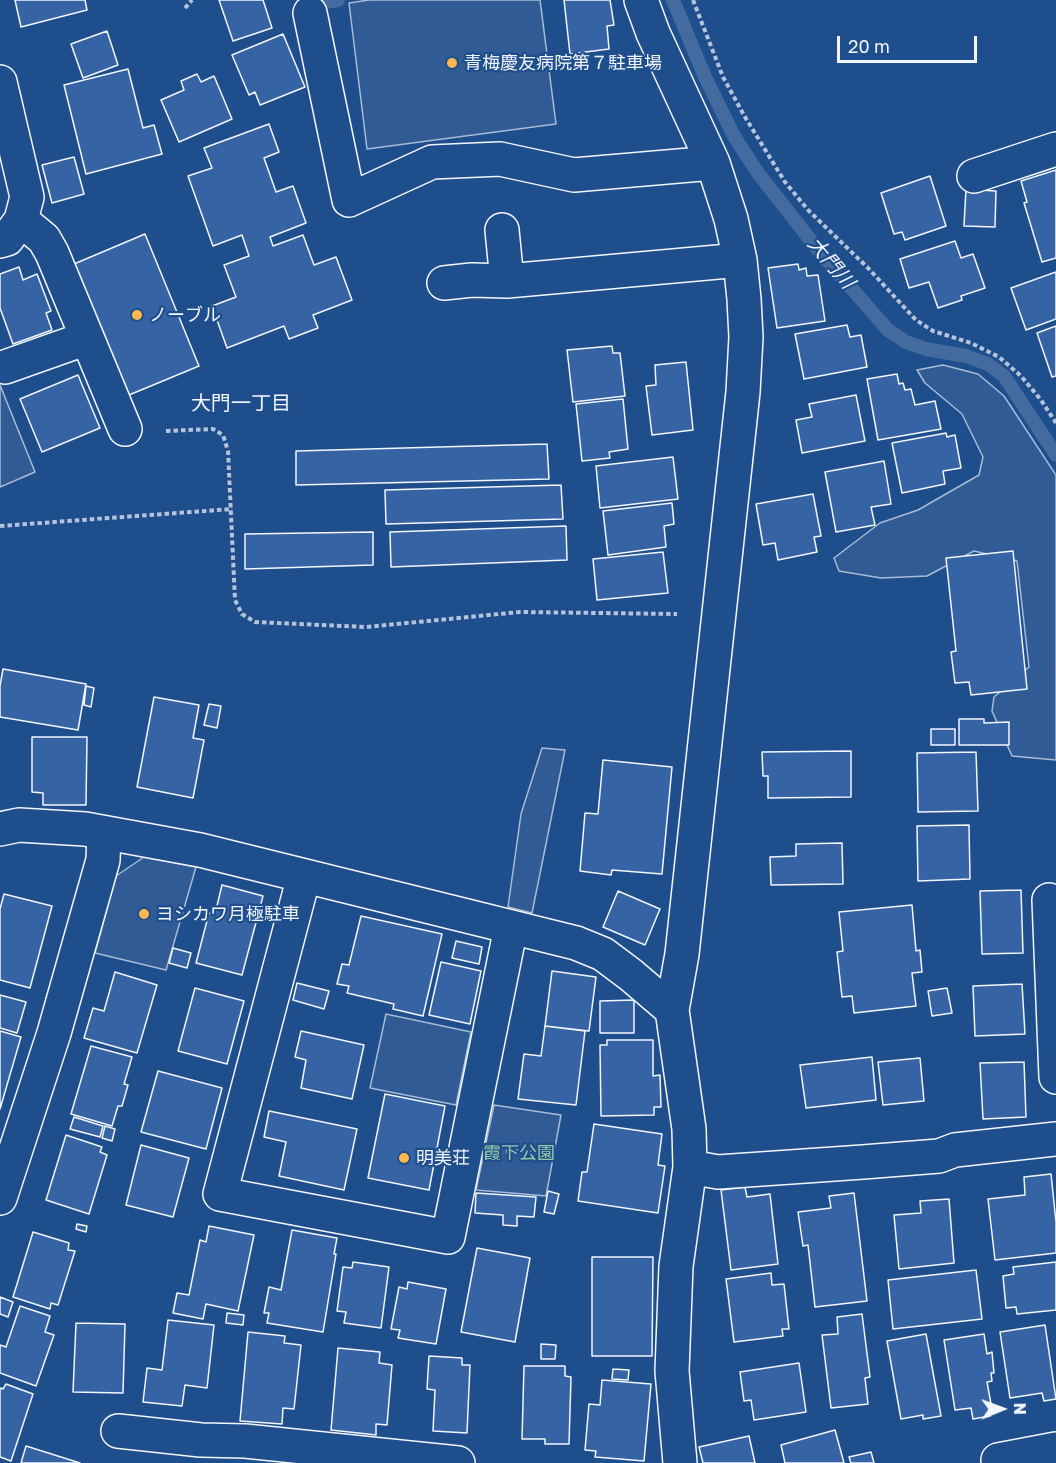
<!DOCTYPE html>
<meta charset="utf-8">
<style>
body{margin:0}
#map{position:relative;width:1056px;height:1463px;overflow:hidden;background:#1f4e8c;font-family:"Golos Text",sans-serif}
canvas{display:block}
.north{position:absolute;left:972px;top:1379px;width:60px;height:60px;-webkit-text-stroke:4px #1f4e8c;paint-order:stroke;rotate:89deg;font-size:16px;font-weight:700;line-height:24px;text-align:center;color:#f2f6ff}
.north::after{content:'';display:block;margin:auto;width:21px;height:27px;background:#f2f6ff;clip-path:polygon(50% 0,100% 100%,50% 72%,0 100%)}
.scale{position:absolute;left:837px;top:36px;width:140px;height:27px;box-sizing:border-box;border:3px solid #f2f6ff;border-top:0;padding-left:8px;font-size:18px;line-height:21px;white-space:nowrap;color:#f2f6ff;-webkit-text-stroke:4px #1f4e8c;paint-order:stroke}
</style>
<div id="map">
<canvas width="1056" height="1463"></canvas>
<div class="north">N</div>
<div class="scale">20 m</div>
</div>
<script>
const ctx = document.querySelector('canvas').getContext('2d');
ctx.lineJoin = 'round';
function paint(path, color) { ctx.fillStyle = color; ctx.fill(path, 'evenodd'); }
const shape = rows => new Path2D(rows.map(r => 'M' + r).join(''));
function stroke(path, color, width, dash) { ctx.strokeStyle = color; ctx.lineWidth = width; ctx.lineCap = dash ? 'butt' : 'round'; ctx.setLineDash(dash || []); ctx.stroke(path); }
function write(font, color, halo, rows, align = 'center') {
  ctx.font = font + ' "Golos Text","Noto Sans JP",sans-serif'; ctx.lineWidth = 4.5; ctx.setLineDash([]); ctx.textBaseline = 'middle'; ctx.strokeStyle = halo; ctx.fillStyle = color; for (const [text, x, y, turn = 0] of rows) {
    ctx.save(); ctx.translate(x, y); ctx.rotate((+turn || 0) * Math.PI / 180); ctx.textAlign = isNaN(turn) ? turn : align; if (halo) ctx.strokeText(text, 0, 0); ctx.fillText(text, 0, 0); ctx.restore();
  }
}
const built = shape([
 [369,0,540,0,556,124,367,149,349,3,369,0],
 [943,365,978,374,1004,396,1056,475,1056,760,1012,756,992,711,994,697,1029,667,1017,561,974,551,927,576,881,578,839,571,834,558,880,523,918,510,979,475,983,457,962,414,925,383,917,370,943,365],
 [0,385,35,472,0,487,0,385],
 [542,748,565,750,532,913,508,907,521,814,542,748],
 [144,857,196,867,166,970,95,953,116,876,144,857],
 [386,1014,471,1032,456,1105,370,1088,386,1014],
 [494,1105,561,1115,546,1196,476,1190,494,1105]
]);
paint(built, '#305b95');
stroke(built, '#a8bbd7', 1.5);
stroke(shape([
 [313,0,318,3,338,0],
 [673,0,705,77,735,138,758,173,819,251,888,330,906,342,926,349,966,356,988,364,1004,376,1056,455]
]), '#446ba0', 14);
const building = shape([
 [15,0,85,0,87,10,21,27,15,0],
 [219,0,263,0,272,28,233,41,219,0],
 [564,0,610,0,614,25,607,26,609,49,570,54,564,0],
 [107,31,118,65,83,78,71,44,107,31],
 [283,34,305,87,260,105,255,92,249,95,232,55,283,34],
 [128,69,143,128,154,125,162,154,86,174,64,85,128,69],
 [197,74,201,82,214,76,232,119,179,142,161,100,184,90,181,81,197,74],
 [269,124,279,152,264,158,276,192,293,186,306,223,270,237,273,246,303,235,314,265,336,257,352,300,313,315,318,328,289,339,284,326,227,348,212,306,236,297,224,265,249,256,242,235,213,246,188,176,212,168,204,148,269,124],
 [74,157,84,194,52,203,42,165,74,157],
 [1056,170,1056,258,1042,262,1024,203,1027,202,1021,181,1056,170],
 [930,176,946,226,905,240,902,232,894,234,881,193,930,176],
 [966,189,996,191,995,227,964,226,966,189],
 [145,234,199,366,129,395,74,264,145,234],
 [955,241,961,258,973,254,985,288,961,296,962,300,938,308,929,282,909,288,900,259,955,241],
 [798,264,799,270,806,268,807,276,818,275,825,321,777,328,768,268,798,264],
 [19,267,23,280,37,274,51,311,46,313,52,330,13,344,0,308,0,274,19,267],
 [1056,272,1056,319,1026,330,1011,288,1056,272],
 [847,325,850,337,861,335,867,367,804,379,795,334,847,325],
 [1056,326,1056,376,1052,377,1037,333,1056,326],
 [612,346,613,353,620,353,625,396,573,402,567,350,612,346],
 [686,362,693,430,652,435,646,386,656,385,655,365,686,362],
 [897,374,899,384,903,383,905,390,911,389,915,405,935,401,941,429,878,440,867,379,897,374],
 [78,375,100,428,42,452,20,399,78,375],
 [856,395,865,441,802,453,796,420,812,417,809,404,856,395],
 [623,399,628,449,609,452,610,458,582,461,576,404,623,399],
 [946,433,947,437,955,435,961,468,943,471,945,484,902,493,892,443,946,433],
 [547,444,549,479,296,485,296,451,547,444],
 [673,457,678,499,600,508,596,466,673,457],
 [884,461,891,504,871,507,875,525,836,532,825,472,884,461],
 [561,485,563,519,386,524,385,490,561,485],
 [813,494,821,536,814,537,817,552,778,560,775,543,763,545,756,504,813,494],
 [672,503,674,524,664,526,666,547,608,555,603,511,672,503],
 [566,526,567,560,391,567,390,532,566,526],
 [373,532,373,565,245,569,245,534,373,532],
 [1013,551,1027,689,971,695,969,682,955,683,951,652,956,651,946,558,1013,551],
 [663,552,668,593,597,600,593,559,663,552],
 [3,669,86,684,78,730,0,717,0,686,3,669],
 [86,686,94,688,91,707,84,705,86,686],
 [154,697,199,705,193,738,204,740,193,798,137,787,154,697],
 [209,704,221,706,217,728,204,725,209,704],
 [959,719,984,719,984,723,1009,722,1009,745,959,745,959,719],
 [931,729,955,729,955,745,931,745,931,729],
 [32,737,87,737,86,805,43,805,43,793,32,792,32,737],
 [851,751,851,797,768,798,768,776,763,776,762,752,851,751],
 [976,752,978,811,918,812,917,753,976,752],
 [603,760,672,767,662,874,612,870,611,875,580,871,585,813,598,814,603,760],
 [969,825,970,879,918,881,917,826,969,825],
 [842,843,843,884,771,885,770,857,796,856,796,844,842,843],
 [222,885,263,896,242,975,196,963,209,913,215,914,222,885],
 [1021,890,1023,953,982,954,980,891,1021,890],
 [618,891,660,909,645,945,603,927,618,891],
 [4,894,52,906,30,988,0,980,0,909,4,894],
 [912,905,916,951,920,950,922,972,912,973,916,1006,854,1013,852,996,842,997,837,952,843,951,839,912,912,905],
 [361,916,442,934,423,1016,393,1009,394,1004,347,993,349,986,337,984,342,964,349,965,361,916],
 [456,941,482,947,479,964,452,958,456,941],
 [173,948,191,953,187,968,169,963,173,948],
 [441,962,481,971,470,1024,429,1015,441,962],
 [552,971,596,977,589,1031,545,1026,552,971],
 [115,972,157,985,137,1053,84,1038,93,1008,104,1011,115,972],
 [297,983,329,991,324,1009,293,1000,297,983],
 [1022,984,1025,1034,975,1036,973,986,1022,984],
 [195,988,244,1001,227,1064,178,1051,195,988],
 [947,988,952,1013,932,1016,928,991,947,988],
 [0,995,26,1002,17,1033,0,1028,0,995],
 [634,1000,634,1033,600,1033,600,1001,634,1000],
 [545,1026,585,1031,576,1105,518,1099,524,1054,541,1056,545,1026],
 [0,1031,21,1037,0,1109,0,1031],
 [301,1031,364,1045,352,1099,301,1088,306,1060,295,1057,301,1031],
 [607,1040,653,1040,653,1076,660,1075,661,1107,654,1107,654,1115,601,1116,600,1045,607,1045,607,1040],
 [91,1046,132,1057,124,1084,128,1085,122,1106,118,1106,112,1126,71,1114,91,1046],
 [872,1057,876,1100,806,1108,800,1065,872,1057],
 [920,1058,924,1101,883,1105,878,1062,920,1058],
 [1024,1062,1026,1117,983,1119,980,1063,1024,1062],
 [158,1071,222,1088,206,1149,141,1132,158,1071],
 [385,1094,445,1106,429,1190,368,1178,385,1094],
 [269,1111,357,1129,344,1190,279,1176,286,1142,264,1137,269,1111],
 [74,1117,103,1126,100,1137,70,1129,74,1117],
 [594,1124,662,1134,658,1165,665,1166,658,1213,578,1201,582,1172,587,1172,594,1124],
 [105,1126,115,1129,112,1141,102,1138,105,1126],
 [66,1135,102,1147,100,1152,107,1155,89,1214,46,1200,66,1135],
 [141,1145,189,1158,173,1217,126,1205,141,1145],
 [1051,1174,1056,1222,1056,1253,995,1260,988,1199,1025,1195,1024,1177,1051,1174],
 [745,1187,747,1197,770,1194,778,1264,731,1270,721,1190,745,1187],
 [548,1191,559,1194,554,1214,544,1212,548,1191],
 [476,1193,536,1197,534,1217,517,1216,517,1226,503,1225,503,1215,475,1213,476,1193],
 [854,1193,867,1301,815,1307,808,1245,803,1246,798,1212,831,1208,829,1196,854,1193],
 [949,1199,954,1263,899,1269,894,1215,921,1213,920,1201,949,1199],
 [77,1224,87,1226,86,1232,76,1229,77,1224],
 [209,1226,254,1235,238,1311,206,1304,203,1319,173,1313,177,1293,189,1295,200,1240,206,1242,209,1226],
 [292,1230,337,1238,334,1254,336,1254,323,1332,267,1323,269,1313,264,1313,269,1287,281,1290,292,1230],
 [33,1232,69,1243,68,1250,75,1251,58,1305,51,1303,50,1309,13,1297,33,1232],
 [477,1248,530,1258,515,1342,461,1332,477,1248],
 [592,1257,653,1257,652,1356,592,1356,592,1257],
 [353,1262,389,1267,381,1328,344,1323,346,1312,337,1311,343,1267,352,1268,353,1262],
 [1056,1262,1056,1310,1017,1314,1016,1307,1006,1308,1003,1276,1014,1274,1013,1267,1056,1262],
 [976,1270,982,1319,893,1329,888,1280,976,1270],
 [771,1273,772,1285,784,1284,789,1329,782,1329,783,1336,734,1342,726,1279,771,1273],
 [408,1282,446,1289,436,1344,398,1338,400,1330,391,1329,399,1287,407,1289,408,1282],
 [0,1297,13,1302,8,1317,0,1314,0,1297],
 [20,1306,50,1316,45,1332,54,1335,36,1386,0,1373,0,1345,6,1347,20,1306],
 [227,1313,244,1315,243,1325,226,1323,227,1313],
 [862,1314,870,1377,865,1378,868,1404,831,1408,822,1335,838,1334,837,1317,862,1314],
 [168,1320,214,1325,207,1388,185,1385,182,1406,143,1402,147,1368,162,1370,168,1320],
 [76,1323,125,1324,123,1393,73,1392,76,1323],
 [1045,1325,1056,1399,1044,1401,1042,1393,1010,1398,1000,1332,1045,1325],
 [248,1332,285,1336,284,1343,301,1345,294,1409,283,1408,282,1424,240,1421,248,1332],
 [926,1334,941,1416,923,1419,923,1415,901,1419,887,1341,926,1334],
 [984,1334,987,1354,992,1352,994,1373,991,1373,992,1381,987,1382,991,1404,988,1405,990,1416,973,1419,971,1408,955,1410,944,1340,984,1334],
 [541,1344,556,1345,555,1359,541,1359,541,1344],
 [338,1348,380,1352,379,1363,392,1365,387,1425,376,1424,376,1435,331,1430,338,1348],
 [429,1356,462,1358,462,1365,470,1365,467,1433,433,1431,435,1390,427,1389,429,1356],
 [799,1363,806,1412,754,1420,751,1400,744,1401,740,1372,799,1363],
 [524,1366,565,1366,565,1376,571,1377,569,1444,545,1444,545,1439,522,1439,524,1366],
 [613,1369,629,1370,628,1380,612,1379,613,1369],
 [602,1380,651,1384,644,1461,595,1457,596,1451,585,1450,589,1404,600,1405,602,1380],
 [6,1384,33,1394,11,1461,0,1457,0,1388,3,1389,6,1384],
 [835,1430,844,1463,785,1463,781,1445,835,1430],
 [749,1436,755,1463,703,1463,699,1447,749,1436],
 [26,1446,80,1463,21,1463,26,1446],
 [871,1452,874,1463,851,1463,849,1457,871,1452]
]);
paint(building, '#3563a3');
stroke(building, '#f2f6ff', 1.5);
const minor = shape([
 [641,0,653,33,713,163,731,219,740,260,744,299,746,337,743,392,682,954,672,1010,689,1129,690,1167,676,1266,672,1371,680,1463],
 [310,13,349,200,432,162,500,159,574,175,713,163],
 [0,82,27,197,21,220,7,239,0,241],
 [974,176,1056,149],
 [21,220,44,239,52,253,125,429],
 [502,230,507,281],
 [444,283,472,280,507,281,740,260],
 [5,367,87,338],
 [0,829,19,825,85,829,200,850,576,943,603,954,631,975,672,1010],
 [304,876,220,1194,448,1237,511,927],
 [1049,900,1056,1077],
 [690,1167,718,1172,863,1162,939,1156,955,1150,1056,1139],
 [0,1198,54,1033,103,860,104,833],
 [118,1431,201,1440,245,1441,458,1463],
 [999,1463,998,1460,1056,1449]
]);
stroke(minor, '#f2f6ff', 36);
stroke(shape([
 [693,0,723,77,745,117,785,182,809,211,868,268,916,320,933,331,971,343,999,357,1021,376,1041,400,1056,423],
 [185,8,192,0],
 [166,431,213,429,223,435,228,451,235,600,242,614,255,622,366,627,520,612,677,614],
 [0,526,232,509],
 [506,1151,538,1152]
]), '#b3c4dc', 4, [4.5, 3]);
stroke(minor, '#1f4e8c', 33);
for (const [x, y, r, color] of [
 [452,63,6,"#ffb74d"],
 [137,315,6,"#ffb74d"],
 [144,914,6,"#ffb74d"],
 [404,1158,6,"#ffb74d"]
]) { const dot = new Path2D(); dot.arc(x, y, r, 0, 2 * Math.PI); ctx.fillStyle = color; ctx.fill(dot); stroke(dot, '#1f4e8c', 2); }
write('18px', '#f2f6ff', '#1f4e8c', [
 ["青梅慶友病院第７駐車場",464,63],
 ["ノーブル",149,315],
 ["ヨシカワ月極駐車",156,914],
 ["明美荘",416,1158]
], 'left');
write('18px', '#97c8a6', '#1f4e8c', [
 ["霞下公園",519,1153]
]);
write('italic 20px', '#f2f6ff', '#1f4e8c', [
 ["大門川",831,263,50]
]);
write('20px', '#f2f6ff', '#1f4e8c', [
 ["大門一丁目",241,404]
]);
</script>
